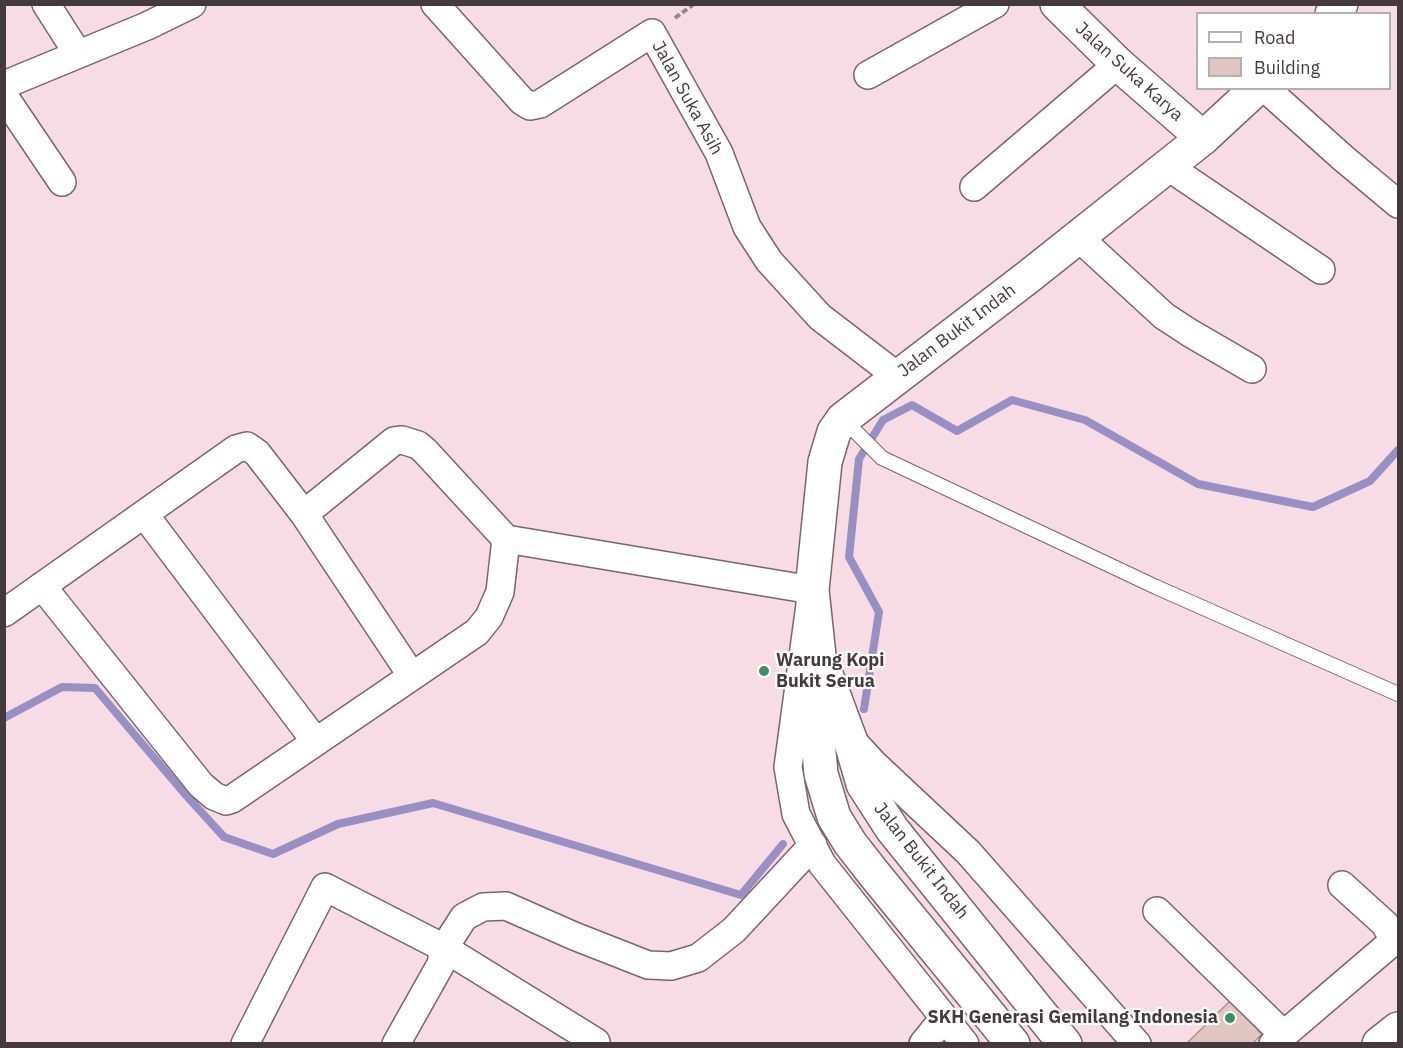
<!DOCTYPE html>
<style>
body{margin:0}
#map{position:relative;width:1403px;height:1048px;overflow:hidden;background:#f7dce5;font-family:"IBM Plex Sans",sans-serif}
canvas{display:block}
.frame{position:absolute;inset:0;border:6px solid #44393d;pointer-events:none}
.legend{position:absolute;left:1196px;top:12px;width:195px;height:78px;box-sizing:border-box;background:#fff;border:2px solid #b4b0b1;margin:0;padding:8px 10px;list-style:none;font-size:18px;color:#44393d}
.legend li{display:flex;align-items:center;gap:12px;height:30px}
.legend b{width:30px;border:2px solid #b4b0b1}
</style>
<div id="map">
<canvas width="1403" height="1048"></canvas>
<div class="frame"></div>
<ul class="legend">
<li><b style="height:8px;background:#fff"></b>Road</li>
<li><b style="height:16px;background:#e1c5c1"></b>Building</li>
</ul>
</div>
<script>
const ctx = document.querySelector('canvas').getContext('2d');
ctx.lineJoin = 'round';
function paint(path, color) { ctx.fillStyle = color; ctx.fill(path, 'evenodd'); }
const shape = rows => new Path2D(rows.map(r => 'M' + r).join(''));
function stroke(path, color, width, dash) { ctx.strokeStyle = color; ctx.lineWidth = width; ctx.lineCap = dash ? 'butt' : 'round'; ctx.setLineDash(dash || []); ctx.stroke(path); }
function write(font, color, halo, rows, align = 'center') {
  ctx.font = font + ' "IBM Plex Sans",sans-serif'; ctx.lineWidth = 4.5; ctx.setLineDash([]); ctx.textBaseline = 'middle'; ctx.strokeStyle = halo; ctx.fillStyle = color; for (const [text, x, y, turn = 0] of rows) {
    ctx.save(); ctx.translate(x, y); ctx.rotate((+turn || 0) * Math.PI / 180); ctx.textAlign = isNaN(turn) ? turn : align; if (halo) ctx.strokeText(text, 0, 0); ctx.fillText(text, 0, 0); ctx.restore();
  }
}
paint(shape([
 [1250,984,1279,1014,1250,1044,1188,1044]
]), '#0003');
stroke(shape([
 [864,709,879,612,849,557,859,459,883,420,912,405,957,431,1012,400,1085,420,1198,484,1313,507,1370,481,1398,450],
 [4,718,62,687,95,688,184,793,224,837,273,854,338,824,433,803,741,895,783,844]
]), '#988fc3', 8);
const building = shape([
 [1230,1001,1262,1034,1252,1044,1186,1044,1230,1001]
]);
paint(building, '#e1c5c1');
stroke(building, '#ac928e', 1.5);
const service = shape([
 [843,419,882,458,1156,587,1398,694]
]);
const minor = shape([
 [46,4,78,54],
 [435,4,522,101,530,106,540,104,652,33,719,153,747,227,769,261,820,317,897,376],
 [868,75,995,4],
 [4,85,147,26,192,4],
 [1265,88,1343,158,1398,204],
 [4,100,8,102,62,182],
 [1167,166,1321,270],
 [974,187,1118,64],
 [1078,237,1164,316,1190,333,1252,369],
 [144,514,316,742],
 [304,514,394,441,402,440,418,445,425,451,506,539,812,590,788,767,796,814,822,864,965,1044],
 [42,586,201,785,214,796,226,801,232,799,477,632,489,617,500,592,506,539],
 [4,613,236,449,247,446,257,453,304,514,412,676],
 [851,739,873,763,968,852,1137,1044],
 [1157,911,1284,1035],
 [245,1044,325,887,444,948,596,1042],
 [396,1044,441,964,444,948,464,917,483,907,506,906,574,936,648,965,671,966,698,958,734,930,813,845],
 [923,1044,944,1018],
 [1273,1044,1390,944,1392,937,1385,924,1342,885]
]);
const tertiary = shape([
 [1057,4,1118,64,1203,138]
]);
const secondary = shape([
 [1332,14,1341,4],
 [824,669,850,739,863,784,892,829,1065,1044],
 [1013,1044,875,875,850,843,834,817,821,774,816,718,819,656,812,590,825,462,834,432,843,419,1028,277,1203,138,1257,88]
]);
const motorway = shape([
 [1379,1044,1398,1029]
]);
stroke(service, '#7b646c', 16);
stroke(minor, '#7b646c', 30);
stroke(tertiary, '#7b646c', 36);
stroke(secondary, '#7b646c', 36);
stroke(motorway, '#7b646c', 36);
stroke(shape([
 [675,18,694,4]
]), '#98858c', 4, [6, 3]);
stroke(service, '#fff', 14);
stroke(minor, '#fff', 27);
stroke(tertiary, '#fff', 33);
stroke(secondary, '#fff', 33);
stroke(motorway, '#fff', 33);
for (const [x, y, r, color] of [
 [764,671,6,"#3a9064"],
 [1230,1018,6,"#3a9064"]
]) { const dot = new Path2D(); dot.arc(x, y, r, 0, 2 * Math.PI); ctx.fillStyle = color; ctx.fill(dot); stroke(dot, '#fff', 2); }
write('18px', '#44393d', '#fff', [
 ["Jalan Suka Karya",1129,72,42],
 ["Jalan Suka Asih",687,98,61],
 ["Jalan Bukit Indah",957,331,-37],
 ["Jalan Bukit Indah",921,861,52]
]);
write('bold 18px', '#44393d', '#fff', [
 ["Warung Kopi",776,661],
 ["Bukit Serua",776,682],
 ["SKH Generasi Gemilang Indonesia",1218,1018,"right"]
], 'left');
</script>
